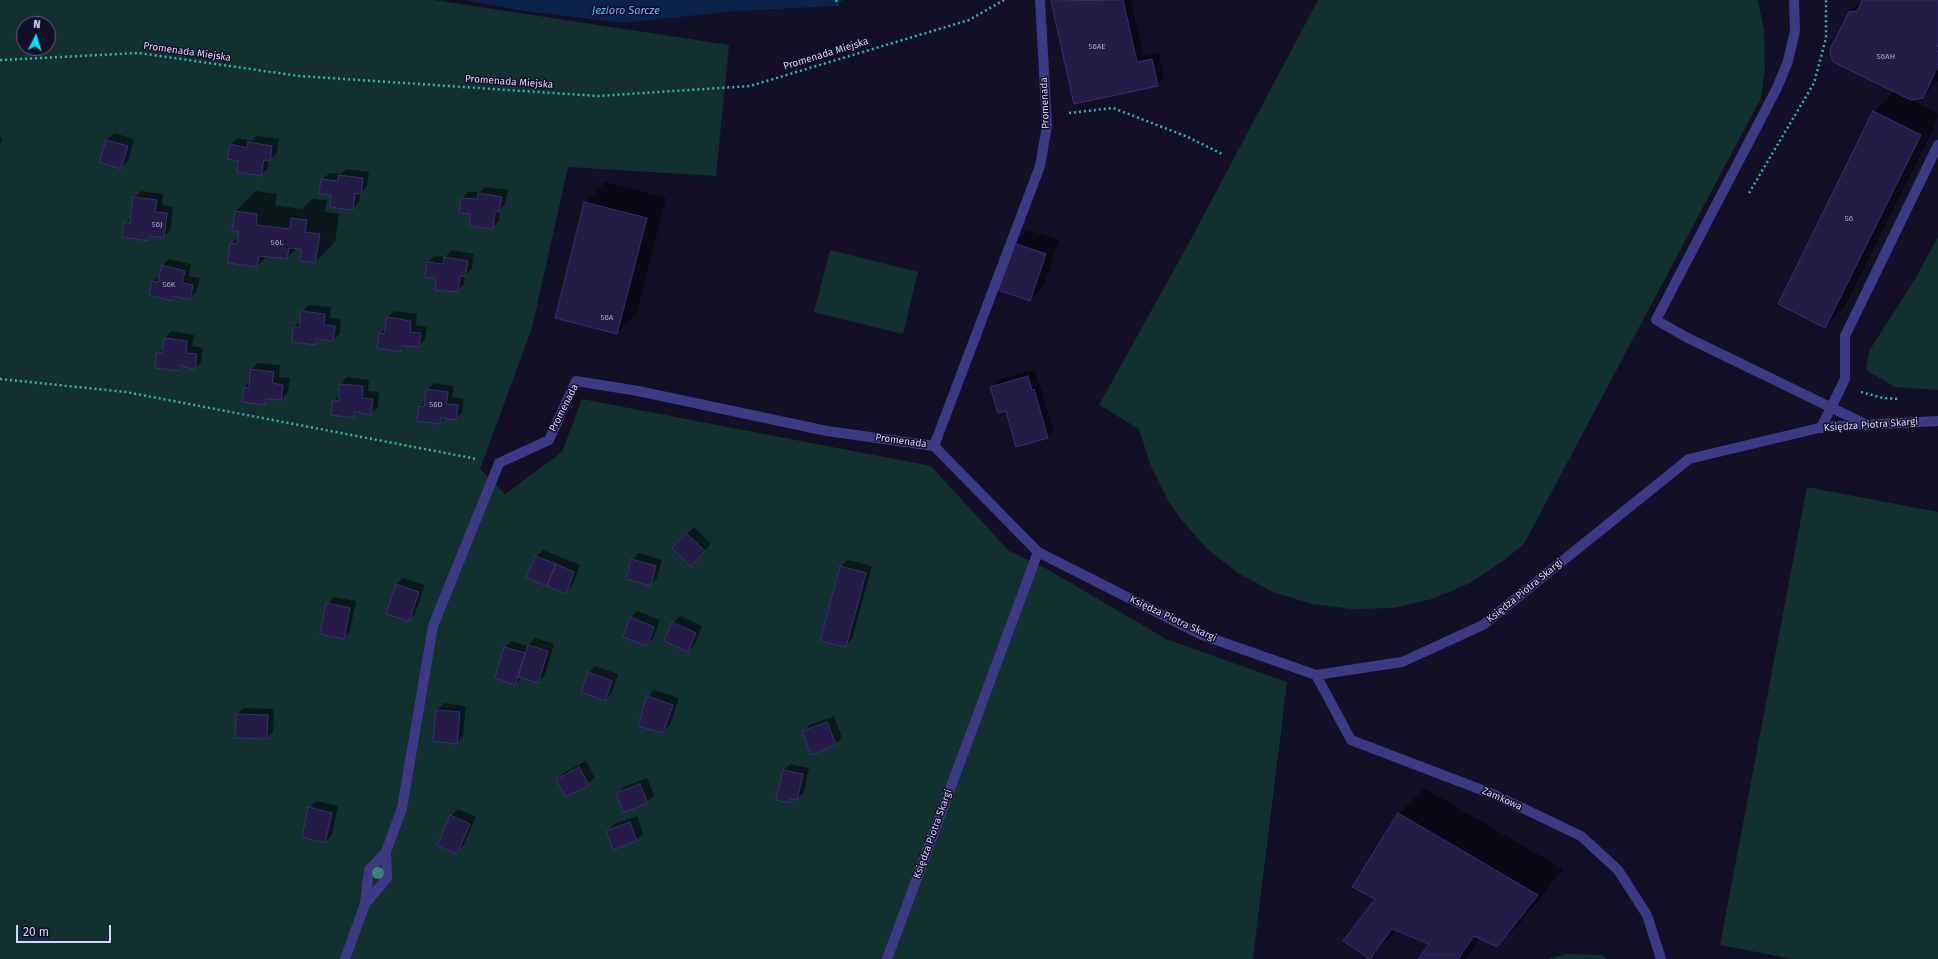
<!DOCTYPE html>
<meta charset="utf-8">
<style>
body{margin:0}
#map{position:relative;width:1938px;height:959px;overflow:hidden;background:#130f26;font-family:"Fira Sans",sans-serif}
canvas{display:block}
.north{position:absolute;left:16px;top:16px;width:40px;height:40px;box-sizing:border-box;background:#130f26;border:1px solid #625e7d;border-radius:50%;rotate:5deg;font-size:11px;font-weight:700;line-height:16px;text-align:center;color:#d9d4ff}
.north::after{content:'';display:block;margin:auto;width:14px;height:18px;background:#00e5ff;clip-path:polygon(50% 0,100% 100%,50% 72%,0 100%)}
.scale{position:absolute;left:16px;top:925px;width:95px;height:18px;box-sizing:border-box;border:2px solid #d9d4ff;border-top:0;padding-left:5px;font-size:12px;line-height:14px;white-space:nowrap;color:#d9d4ff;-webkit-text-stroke:3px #130f26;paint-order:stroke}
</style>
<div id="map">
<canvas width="1938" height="959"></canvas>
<div class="north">N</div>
<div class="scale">20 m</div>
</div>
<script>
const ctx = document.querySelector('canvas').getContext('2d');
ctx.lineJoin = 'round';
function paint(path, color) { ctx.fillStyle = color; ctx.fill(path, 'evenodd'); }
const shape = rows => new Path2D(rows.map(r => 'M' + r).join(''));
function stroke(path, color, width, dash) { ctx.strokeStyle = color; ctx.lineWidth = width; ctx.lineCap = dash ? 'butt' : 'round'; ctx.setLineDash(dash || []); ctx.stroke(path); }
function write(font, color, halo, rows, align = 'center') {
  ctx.font = font + ' "Fira Sans",sans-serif'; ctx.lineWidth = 3; ctx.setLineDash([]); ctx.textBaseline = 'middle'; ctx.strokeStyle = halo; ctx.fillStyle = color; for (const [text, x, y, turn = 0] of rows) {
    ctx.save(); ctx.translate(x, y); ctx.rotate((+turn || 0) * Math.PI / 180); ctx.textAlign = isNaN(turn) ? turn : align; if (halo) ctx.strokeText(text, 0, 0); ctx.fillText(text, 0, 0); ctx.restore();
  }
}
paint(shape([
 [0,0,434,0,729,45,716,176,568,167,532,328,480,469,505,494,562,452,582,399,931,466,1009,551,1047,569,1166,639,1287,682,1253,959,0,959],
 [24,24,48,24,48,48,24,48],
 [1318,0,1758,0,1764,31,1765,71,1761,98,1524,544,1503,561,1470,583,1432,599,1393,608,1352,609,1312,604,1273,592,1238,573,1206,548,1179,517,1168,500,1150,464,1139,429,1099,405,1190,241],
 [1938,237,1938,390,1895,387,1866,370,1869,351,1915,279],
 [830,250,918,272,903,334,814,312],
 [1807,487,1938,512,1938,959,1793,959,1720,945],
 [1566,954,1602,955,1607,959,1548,959]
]), '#12302f');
paint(shape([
 [464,0,844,0,836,6,736,11,623,23,524,11]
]), '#0c2248');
paint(shape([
 [1053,0,1131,0,1144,56,1159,53,1164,78,1157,85,1075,103],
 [1862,0,1938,0,1938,81,1922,97,1909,99,1938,113,1938,119,1845,306,1825,326,1874,112,1895,91,1850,12],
 [114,133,134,139,128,161,121,168,101,162,107,140],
 [256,136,279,139,277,153,269,160,268,168,261,175,231,145,237,138,252,141],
 [0,137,2,138,0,145],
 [346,169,369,172,367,186,361,192,359,202,353,209,332,194,322,180,329,173,341,174],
 [605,182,666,198,637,313,617,333,585,203],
 [485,187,508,190,505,204,500,209,499,221,492,228,472,214,462,199,468,192,480,192],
 [141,191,163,194,162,205,173,207,170,230,163,237,152,236,148,240,125,223,132,216,134,198],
 [256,191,277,194,275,205,302,209,312,199,327,200,325,212,339,214,335,242,315,262,302,249,297,248,287,258,267,256,257,266,231,244,239,236,240,230,236,211],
 [1028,230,1059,240,1044,286,1030,300,1015,244],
 [452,250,474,254,472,269,465,275,464,284,457,291,437,277,428,262,434,256,445,257],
 [169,259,191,264,189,276,200,278,196,292,190,298,177,295,172,300,153,281,160,275,162,266],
 [309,305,331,307,330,318,341,319,340,333,333,340,320,339,315,343,293,341,294,327,301,320,302,311],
 [394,311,417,314,416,325,427,327,425,339,419,346,406,345,401,351,380,334,386,327,388,317],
 [172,331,194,335,192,346,203,348,201,362,195,368,183,365,178,370,158,353,164,347,165,338],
 [258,363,280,365,279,377,290,378,288,392,281,399,270,398,264,404,244,387,251,381,251,369],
 [1035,370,1054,430,1047,437,1007,410,992,387,998,380],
 [347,377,369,380,368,391,379,392,378,407,371,414,359,412,354,417,333,414,334,400,340,395,340,384],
 [434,383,454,386,452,397,464,399,462,413,455,419,446,418,441,423,418,420,420,406,426,399,427,390],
 [694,527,711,544,691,565,673,548],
 [543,550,580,565,572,586,565,593,536,557],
 [639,553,662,560,657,578,651,585,632,560],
 [848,560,872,566,852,639,846,646,841,566],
 [403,578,425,585,415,614,408,620,396,584],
 [334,597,356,601,350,631,343,638,327,604],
 [637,611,660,620,653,638,647,645,631,618],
 [680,616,702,626,695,644,688,651,673,623],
 [535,638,554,644,545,675,538,682,522,678,515,684,496,678,505,647,512,641,528,646],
 [595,666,618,674,612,693,605,700,589,673],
 [654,690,679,698,670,725,663,732,648,697],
 [444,703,466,706,463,736,456,743,437,710],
 [243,708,274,709,273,732,266,738,237,714],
 [834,716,842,738,835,744,803,731,810,725],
 [586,761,595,777,588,784,557,780,564,773],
 [790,764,809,768,804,792,797,799,792,798,789,802,784,770],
 [647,778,654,795,647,802,617,794,624,787],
 [1424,788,1563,869,1523,920,1497,946,1480,938,1466,959,1419,959,1430,944,1397,930,1370,957,1376,899,1399,814],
 [316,801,338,806,332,835,325,842,309,808],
 [458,809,476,817,463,846,456,852,451,816],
 [637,816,643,834,636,840,607,831,614,824]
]), '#0007');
const building = shape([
 [1123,0,1137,62,1152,59,1158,86,1074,104,1051,1,1123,0],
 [1862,0,1938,0,1938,45,1936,49,1938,52,1938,66,1923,98,1911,100,1833,62,1830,52,1831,47,1849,12,1857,11,1862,0],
 [1873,111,1921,135,1825,328,1778,304,1873,111],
 [106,140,128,146,121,169,99,162,106,140],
 [248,142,272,146,270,161,264,160,261,176,237,172,238,161,227,159,230,144,247,148,248,142],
 [338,175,363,178,361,194,355,193,353,210,330,207,331,195,319,194,321,179,338,181,338,175],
 [478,193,502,197,499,212,495,211,493,229,469,226,470,214,459,213,461,198,477,199,478,193],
 [133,197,157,200,155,212,167,213,164,238,149,236,148,241,122,237,124,222,130,223,133,197],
 [584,202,647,218,617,334,555,318,584,202],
 [235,211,257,214,256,225,290,229,291,218,307,220,305,232,320,234,315,263,300,261,301,249,289,248,287,259,259,256,257,267,228,263,230,243,237,244,239,231,232,231,235,211],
 [1014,243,1046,254,1030,301,998,290,1014,243],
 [444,257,468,261,465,277,460,276,458,292,435,290,436,278,425,277,427,262,443,264,444,257],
 [162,265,185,271,182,283,193,285,190,300,174,296,172,301,149,295,152,281,158,282,162,265],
 [301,311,325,314,324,325,335,326,333,341,316,339,316,345,292,342,293,327,299,328,301,311],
 [387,317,411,321,410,332,421,333,419,347,402,346,401,352,377,348,379,333,384,334,387,317],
 [164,338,187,341,186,353,197,354,195,370,180,365,179,371,155,368,157,352,162,353,164,338],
 [250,369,274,372,272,383,283,385,281,400,266,399,265,405,242,402,244,387,249,388,250,369],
 [1028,376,1032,390,1034,389,1048,438,1016,447,1006,411,998,413,990,387,1028,376],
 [339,384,363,386,362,398,373,399,371,415,355,412,354,418,331,415,333,400,339,401,339,384],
 [426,389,448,392,446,404,458,405,456,420,441,418,441,424,417,421,419,406,424,407,426,389],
 [686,533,705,551,691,567,672,548,686,533],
 [535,556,556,564,547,586,526,578,535,556],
 [631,559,656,566,651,586,626,579,631,559],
 [556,564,574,572,566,594,547,586,556,564],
 [840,566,866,573,846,647,820,641,840,566],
 [396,584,419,592,409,621,386,614,396,584],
 [326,603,350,608,344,639,320,634,326,603],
 [630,617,654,627,647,646,623,637,630,617],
 [672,622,696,633,688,652,664,641,672,622],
 [528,645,548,651,538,683,518,677,528,645],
 [504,647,525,653,515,685,495,678,504,647],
 [588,672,612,681,605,701,581,692,588,672],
 [647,696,673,705,663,733,638,726,647,696],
 [436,710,460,712,457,744,433,741,436,710],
 [236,714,268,715,267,739,235,738,236,714],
 [827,722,836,745,811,755,802,731,827,722],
 [579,767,589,785,566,797,556,780,579,767],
 [783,770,803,774,797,800,790,799,789,803,776,800,783,770],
 [640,784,648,803,623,813,616,793,640,784],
 [308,807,332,813,325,843,302,837,308,807],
 [1398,813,1538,895,1497,947,1474,936,1458,959,1418,959,1429,944,1392,929,1370,959,1343,941,1375,899,1352,887,1398,813],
 [450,815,470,824,457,854,437,846,450,815],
 [630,822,637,841,613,850,606,831,630,822]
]);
paint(building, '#241b47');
stroke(building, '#3b2d73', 1);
stroke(shape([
 [836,0,838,5],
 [0,60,139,53,299,76,598,96,750,86,969,20,1004,0],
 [1069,113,1113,108,1188,137,1224,155],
 [1749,193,1814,83,1826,38,1826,0],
 [0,379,126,392,477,459],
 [1861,392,1883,398,1898,399]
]), '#2fb8b0', 2.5, [2, 3]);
stroke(shape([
 [1794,0,1795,31,1788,61,1777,88,1656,320,1686,337,1867,425],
 [1821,428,1845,379,1845,336,1938,145],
 [1316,675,1351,740,1495,795,1581,836,1618,870,1647,915,1661,959]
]), '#3d3a85', 10);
stroke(shape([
 [1038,552,1202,635,1316,675,1402,662,1483,625,1689,459,1823,427,1938,421],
 [386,852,369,870,365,904,387,878,386,852,402,808,433,626,499,463,549,440,576,381,638,391,827,431,934,446,1040,166,1047,126,1040,0],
 [345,959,365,904],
 [887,959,1038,552,934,446]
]), '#3d3a85', 10);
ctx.fillStyle = '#3d827b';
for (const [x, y] of [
 [378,873]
]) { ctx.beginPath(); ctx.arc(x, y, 6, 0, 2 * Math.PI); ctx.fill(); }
write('8px', '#aca6d1', null, [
 ["56AE",1097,47],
 ["56AH",1886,57],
 ["56",1849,219],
 ["56J",157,225],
 ["56L",277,243],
 ["56K",169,285],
 ["56A",607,318],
 ["56D",436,405]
]);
write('10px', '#d9d4ff', '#130f26', [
 ["Promenada Miejska",187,52,8],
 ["Promenada Miejska",826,54,-17],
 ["Promenada Miejska",509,82,4],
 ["Promenada",1045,103,-92],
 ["Promenada",564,408,-63],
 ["Księdza Piotra Skargi",1871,425,-4],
 ["Promenada",901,441,8],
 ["Księdza Piotra Skargi",1525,591,-39],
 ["Księdza Piotra Skargi",1173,619,25],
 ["Zamkowa",1502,799,24],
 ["Księdza Piotra Skargi",933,834,-70]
]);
write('italic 11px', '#62b6ff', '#130f26', [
 ["Jezioro Sarcze",626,11]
]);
</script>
